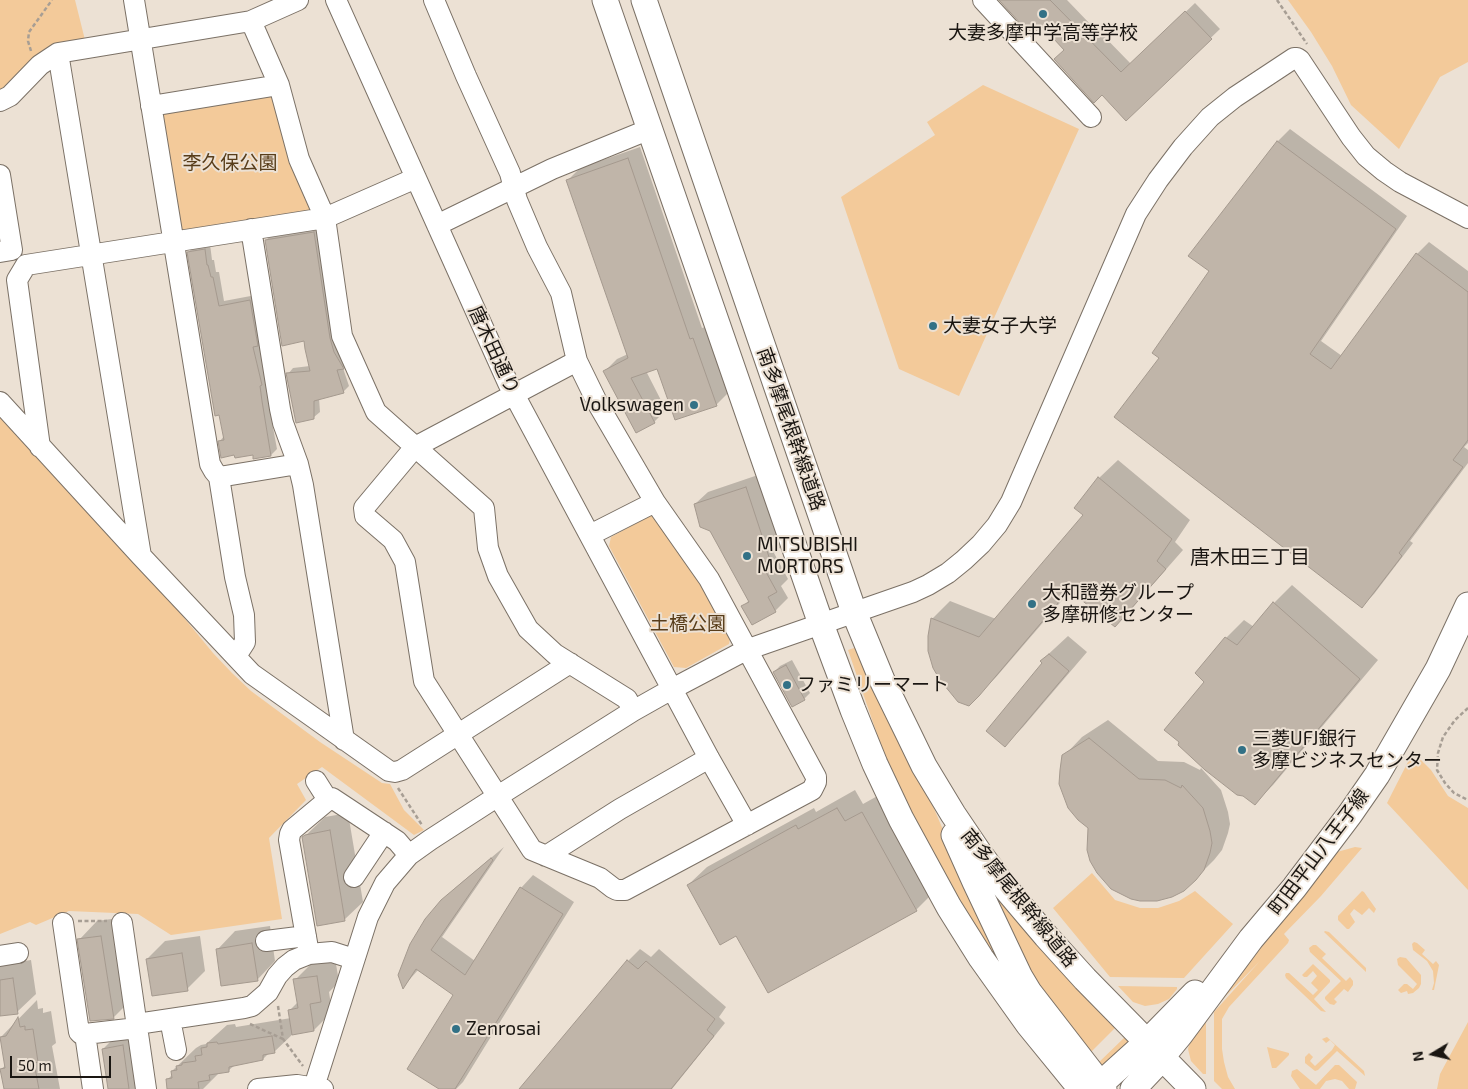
<!DOCTYPE html>
<meta charset="utf-8">
<style>
body{margin:0}
#map{position:relative;width:1468px;height:1089px;overflow:hidden;background:#ece1d4;font-family:"Exo 2",sans-serif}
canvas{display:block}
.north{position:absolute;left:1408px;top:1029px;width:50px;height:50px;-webkit-text-stroke:4px #ece1d4;paint-order:stroke;rotate:261deg;font-size:14px;font-weight:700;line-height:20px;text-align:center;color:#1a1612}
.north::after{content:'';display:block;margin:auto;width:18px;height:22px;background:#1a1612;clip-path:polygon(50% 0,100% 100%,50% 72%,0 100%)}
.scale{position:absolute;left:10px;top:1056px;width:101px;height:22px;box-sizing:border-box;border:2px solid #1a1612;border-top:0;padding-left:6px;font-size:15px;line-height:18px;white-space:nowrap;color:#1a1612;-webkit-text-stroke:4px #ece1d4;paint-order:stroke}
</style>
<div id="map">
<canvas width="1468" height="1089"></canvas>
<div class="north">N</div>
<div class="scale">50 m</div>
</div>
<script>
const ctx = document.querySelector('canvas').getContext('2d');
ctx.lineJoin = 'round';
function paint(path, color) { ctx.fillStyle = color; ctx.fill(path, 'evenodd'); }
const shape = rows => new Path2D(rows.map(r => 'M' + r).join(''));
function stroke(path, color, width, dash) { ctx.strokeStyle = color; ctx.lineWidth = width; ctx.lineCap = dash ? 'butt' : 'round'; ctx.setLineDash(dash || []); ctx.stroke(path); }
function write(font, color, halo, rows, align = 'center') {
  ctx.font = font + ' "Exo 2","Noto Sans JP",sans-serif'; ctx.lineWidth = 4; ctx.setLineDash([]); ctx.textBaseline = 'middle'; ctx.strokeStyle = halo; ctx.fillStyle = color; for (const [text, x, y, turn = 0] of rows) {
    ctx.save(); ctx.translate(x, y); ctx.rotate((+turn || 0) * Math.PI / 180); ctx.textAlign = isNaN(turn) ? turn : align; if (halo) ctx.strokeText(text, 0, 0); ctx.fillText(text, 0, 0); ctx.restore();
  }
}
paint(shape([
 [0,0,75,0,85,40,55,45,41,52,28,63,7,86,0,90],
 [1288,0,1468,0,1468,62,1440,77,1399,149,1351,105,1332,66,1311,32],
 [983,85,1079,129,959,396,899,369,841,197,935,135,927,122],
 [268,94,276,99,313,205,307,216,181,235,160,112],
 [0,415,176,608,213,653,232,673,251,691,320,742,382,783,390,784,404,810,424,830,414,835,322,767,297,784,306,800,269,838,282,919,171,935,138,914,69,911,36,925,30,922,0,934],
 [651,515,660,518,731,634,729,644,686,668,674,667,609,546,611,537],
 [857,647,916,766,963,877,1017,991,951,892,887,763,848,650],
 [1413,752,1431,770,1448,796,1468,808,1468,890,1387,803],
 [1355,847,1362,848,1321,896,1284,934,1289,940,1288,943,1229,1007,1222,1019,1222,1049,1224,1062,1228,1077,1235,1089,1222,1089,1214,1081,1214,1012,1260,961,1211,1011,1304,889,1337,852],
 [981,872,1116,1027,1088,1055,1037,990],
 [1092,873,1115,900,1140,908,1158,908,1179,901,1195,891,1233,924,1184,978,1110,977,1053,908],
 [1362,891,1364,892,1376,909,1374,913,1369,908,1362,915,1354,909,1350,914,1355,922,1349,929,1347,929,1338,920,1338,916],
 [1325,931,1329,932,1366,968,1366,972,1324,932],
 [1414,942,1417,943,1425,950,1422,954,1433,964,1436,961,1439,965,1434,990,1432,990,1434,983,1433,971,1427,961,1413,950,1412,944],
 [1313,945,1316,945,1326,954,1322,958,1346,981,1350,977,1353,981,1353,985,1348,992,1344,989,1334,999,1337,1002,1334,1005,1330,1004,1325,999,1325,997,1341,981,1310,952,1309,948],
 [1400,957,1406,958,1421,975,1421,984,1419,988,1413,993,1408,994,1407,991,1401,993,1398,990,1404,984,1407,984,1413,989,1417,984,1398,965,1397,959],
 [1313,964,1330,980,1330,982,1314,999,1326,1012,1321,1011,1286,978,1285,975,1286,973,1289,973,1313,995,1318,990,1311,983,1317,976,1313,971,1307,977,1304,977,1302,975],
 [1118,986,1177,987,1177,989,1169,999,1158,1004,1145,1006,1133,1002],
 [1206,1021,1206,1074,1203,1074,1191,1061,1188,1049,1192,1034],
 [1468,1022,1468,1089,1437,1089,1440,1074],
 [1126,1036,1129,1040,1129,1044,1103,1069,1095,1066],
 [1327,1037,1364,1071,1365,1076,1337,1051,1318,1070,1315,1071,1305,1063,1305,1057,1309,1053,1313,1057,1310,1061,1315,1066,1332,1050,1335,1045,1330,1040,1326,1043,1322,1039],
 [1267,1047,1289,1053,1289,1055,1276,1068,1272,1068],
 [1335,1065,1339,1065,1357,1082,1355,1089,1349,1089,1342,1081,1335,1079,1326,1081,1320,1089,1300,1089,1291,1076,1292,1071,1297,1069,1316,1085]
]), '#f3ca9a');
paint(shape([
 [1001,0,1067,0,1092,26,1093,25,1131,64,1195,3,1220,29,1126,119,1043,26],
 [1290,129,1407,216,1321,341,1342,356,1417,254,1429,242,1468,271,1468,443,1464,447,1468,450,1468,463,1410,541,1413,543,1374,594,1362,606,1161,358,1211,271,1190,256,1278,141],
 [640,147,702,328,705,327,728,393,716,405,658,367,646,371,666,410,654,422,605,371,617,359,628,354,568,180,580,168],
 [320,227,349,362,343,368,349,386,343,392,319,398,320,412,314,417,288,374,293,368,310,366,305,340,266,240,272,234],
 [210,244,212,260,214,260,216,272,219,272,224,301,256,295,263,339,259,342,267,378,265,380,267,395,277,449,271,455,254,457,254,454,236,454,220,441,224,436,189,252,194,246],
 [1118,460,1190,520,1175,542,1183,550,1133,607,1115,625,1071,590,997,676,969,704,932,619,950,601,996,619,1085,515,1099,478],
 [758,475,781,547,774,553,788,579,781,586,788,598,775,611,752,623,743,607,749,600,695,504,708,492],
 [1292,585,1378,660,1273,785,1255,803,1206,682,1226,638,1244,620,1254,627,1274,603],
 [1068,636,1087,652,1023,727,1005,745,1044,663,1041,661],
 [792,660,810,693,804,699,774,672,780,666],
 [1108,720,1158,761,1184,762,1200,770,1201,768,1221,790,1228,812,1230,824,1228,833,1222,850,1214,860,1195,879,1090,828,1064,756,1082,737],
 [855,790,863,804,881,794,934,892,916,910,737,934,688,885,707,867,814,808,816,812],
 [348,813,363,902,344,920,304,837,325,817],
 [504,847,442,937,475,961,521,888,533,875,574,902,463,1082,456,1089,441,1089,455,994,418,970,403,987,442,901,455,888],
 [119,918,132,999,113,1018,79,940,97,921],
 [270,926,275,961,257,980,217,950,235,931],
 [200,936,205,971,187,989,147,959,165,941],
 [640,949,651,957,659,949,726,1007,719,1017,725,1023,672,1089,521,1089,628,961],
 [335,958,339,982,329,992,332,1012,314,1030,294,1033,274,1052,269,1053,263,1059,235,1065,229,1070,218,1072,218,1074,203,1089,168,1089,167,1080,173,1074,172,1071,196,1048,201,1045,206,1044,227,1025,235,1024,236,1027,291,1018,290,1010,298,1002,295,980,313,962],
 [31,960,36,994,17,1012,0,1015,0,965],
 [37,1000,38,1009,43,1008,43,1013,51,1011,56,1043,52,1046,60,1089,5,1089,1,1069,6,1065,1,1037],
 [141,1028,150,1089,109,1089,103,1049,121,1031]
]), '#0003');
const building = shape([
 [999,0,1050,0,1121,72,1185,11,1212,39,1126,121,1102,95,1094,103,1054,59,1064,50,1043,27,1033,37,999,0],
 [1277,141,1396,229,1310,354,1331,369,1416,253,1468,292,1468,440,1453,460,1463,467,1399,553,1402,556,1362,608,1114,417,1159,358,1152,353,1209,271,1188,256,1277,141],
 [628,158,690,339,693,338,717,406,675,420,657,369,631,378,655,423,636,433,603,371,628,358,566,180,628,158],
 [314,232,330,338,334,352,344,369,337,370,344,393,314,401,314,419,296,423,286,373,310,371,305,349,304,341,282,346,265,240,314,232],
 [205,249,207,265,208,265,211,277,213,277,219,306,250,300,258,346,253,347,262,385,260,386,262,401,271,456,253,459,253,455,235,458,234,455,221,458,218,441,224,440,219,415,215,416,187,252,205,249],
 [1098,477,1172,539,1157,561,1166,569,1115,627,1069,590,979,696,969,706,958,702,940,680,933,668,928,651,928,636,931,618,979,637,1083,515,1074,508,1098,477],
 [746,487,770,560,761,563,777,592,768,597,776,612,752,625,741,606,749,602,710,531,700,527,694,504,746,487],
 [1273,602,1360,679,1255,805,1243,796,1237,795,1205,770,1178,745,1179,742,1164,730,1204,682,1195,673,1225,637,1237,645,1273,602],
 [1049,654,1069,671,1005,747,986,731,1042,663,1040,661,1049,654],
 [786,665,805,700,792,707,773,672,786,665],
 [1089,738,1139,779,1165,780,1181,788,1182,785,1203,808,1210,831,1212,843,1210,853,1204,870,1196,880,1184,891,1172,897,1157,901,1140,901,1131,899,1111,889,1097,873,1090,861,1087,850,1088,828,1078,820,1068,808,1059,784,1060,770,1062,755,1089,738],
 [837,808,845,821,862,812,917,911,768,993,736,936,720,945,687,885,796,825,798,829,837,808],
 [330,830,345,921,317,926,302,837,305,835,330,830],
 [491,858,493,860,431,950,465,975,520,887,563,914,455,1089,439,1089,407,1069,453,995,416,969,403,989,398,975,410,944,425,919,441,900,491,858],
 [101,936,114,1019,90,1021,77,939,101,936],
 [252,943,258,981,221,986,216,949,252,943],
 [182,953,188,991,152,996,146,959,182,953],
 [627,960,638,969,646,961,715,1019,707,1030,714,1036,671,1089,519,1089,627,960],
 [317,976,321,1002,310,1004,314,1031,292,1035,288,1010,298,1008,293,979,317,976],
 [13,978,18,1014,0,1016,0,980,13,978],
 [18,1017,20,1027,25,1026,25,1030,33,1029,38,1062,34,1063,39,1089,4,1089,0,1069,5,1068,0,1037,6,1036,18,1017],
 [272,1036,275,1053,263,1055,263,1060,229,1067,229,1072,209,1075,210,1080,198,1082,199,1089,167,1089,166,1079,172,1078,171,1071,177,1070,176,1066,182,1065,182,1063,196,1061,195,1056,202,1055,201,1048,207,1047,207,1043,217,1042,218,1044,272,1036],
 [123,1045,129,1089,108,1089,102,1049,123,1045]
]);
paint(building, '#c0b5a9');
stroke(building, '#a4998e', 1);
const minor = shape([
 [134,0,210,464,214,471,219,477,235,577,244,615,245,642,236,656],
 [336,0,508,383,709,758,747,825],
 [434,0,466,76,510,173,517,200,537,247,561,293,577,361,599,406,655,502,709,579,816,777,816,782,812,790,625,890,617,890,613,888,600,878,532,850,424,681,405,562,393,540,365,516,364,508,415,447,577,361],
 [983,0,1091,117],
 [251,21,279,85,299,159,325,218,342,336,376,412,484,508,488,548,498,576,528,629,555,654,627,699,633,711],
 [58,53,141,556],
 [0,101,10,96,40,65,58,53,251,21,298,0],
 [151,106,279,85],
 [0,175,12,250,0,252],
 [437,225,552,169,650,129],
 [251,229,280,409,283,423,298,464,303,485,344,740],
 [0,402,141,556,252,674,389,771,395,772,402,770,570,663],
 [40,447,17,280,26,265,325,218,416,178],
 [219,477,298,464],
 [590,535,655,502],
 [316,781,328,800],
 [546,856,620,809,709,758],
 [354,877,384,832],
 [63,923,79,1032,81,1034,85,1034,137,1028],
 [122,923,146,1089],
 [266,941,306,936],
 [309,954,289,840,290,834,292,830,328,800,332,798,397,841,409,855],
 [0,956,18,953],
 [170,1019,176,1050],
 [137,1024,244,1008,252,1006,268,992,277,976,285,967,294,960,309,954,332,952,354,959],
 [85,1034,93,1089],
 [314,1087,368,917,385,883,409,855,430,840,498,796,633,711,672,689,746,650,913,592,928,585,948,573,964,560,981,544,997,525,1011,502,1136,214,1158,180,1183,147,1210,117,1235,97,1294,58,1297,58,1300,60,1351,137,1366,156,1384,171,1400,182,1468,218],
 [258,1089,297,1085,323,1089]
]);
const major = shape([
 [605,0,821,624,853,710,875,764,901,819,949,907,981,958,1028,1024,1081,1089],
 [644,0,854,612,882,680,909,735,924,766,953,814,980,854,1007,890,1046,936,1085,979,1193,1089],
 [954,835,975,882,1020,977,1029,992,1104,1089],
 [1095,1089,1147,1042,1195,993],
 [1133,1089,1152,1069,1180,1035,1251,939,1294,888,1350,814,1377,775,1438,669,1468,605]
]);
stroke(minor, '#7b7166', 22);
stroke(major, '#7b7166', 27);
stroke(shape([
 [1277,0,1307,44],
 [31,51,28,41,29,32,52,0],
 [1468,708,1455,720,1443,737,1438,753,1437,770,1445,783,1454,793,1468,800],
 [398,788,422,825],
 [78,921,107,921],
 [278,1006,283,1039,303,1066],
 [250,1024,283,1039]
]), '#a79e94', 2.5, [4, 2.5]);
stroke(minor, '#fff', 20);
stroke(major, '#fff', 25);
for (const [x, y, r, color] of [
 [1043,14,5,"#327186"],
 [933,326,5,"#327186"],
 [694,405,5,"#327186"],
 [747,556,5,"#327186"],
 [1032,604,5,"#327186"],
 [787,685,5,"#327186"],
 [1242,750,5,"#327186"],
 [456,1029,5,"#327186"]
]) { const dot = new Path2D(); dot.arc(x, y, r, 0, 2 * Math.PI); ctx.fillStyle = color; ctx.fill(dot); stroke(dot, '#ece1d4', 2); }
write('19px', '#1a1612', '#ece1d4', [
 ["大妻多摩中学高等学校",1043,33,"center"],
 ["大妻女子大学",943,326],
 ["Volkswagen",684,405,"right"],
 ["MITSUBISHI",757,545],
 ["MORTORS",757,567],
 ["大和證券グループ",1042,593],
 ["多摩研修センター",1042,615],
 ["ファミリーマート",797,685],
 ["三菱UFJ銀行",1252,739],
 ["多摩ビジネスセンター",1252,761],
 ["Zenrosai",466,1029]
], 'left');
write('19px', '#583d1a', '#ece1d4', [
 ["李久保公園",230,163],
 ["土橋公園",688,624]
]);
write('19px', '#1a1612', '#ece1d4', [
 ["唐木田通り",494,350,65],
 ["南多摩尾根幹線道路",791,429,71],
 ["町田平山八王子線",1319,852,-53],
 ["南多摩尾根幹線道路",1019,898,51]
]);
write('20px', '#1a1612', '#ece1d4', [
 ["唐木田三丁目",1250,557]
]);
</script>
